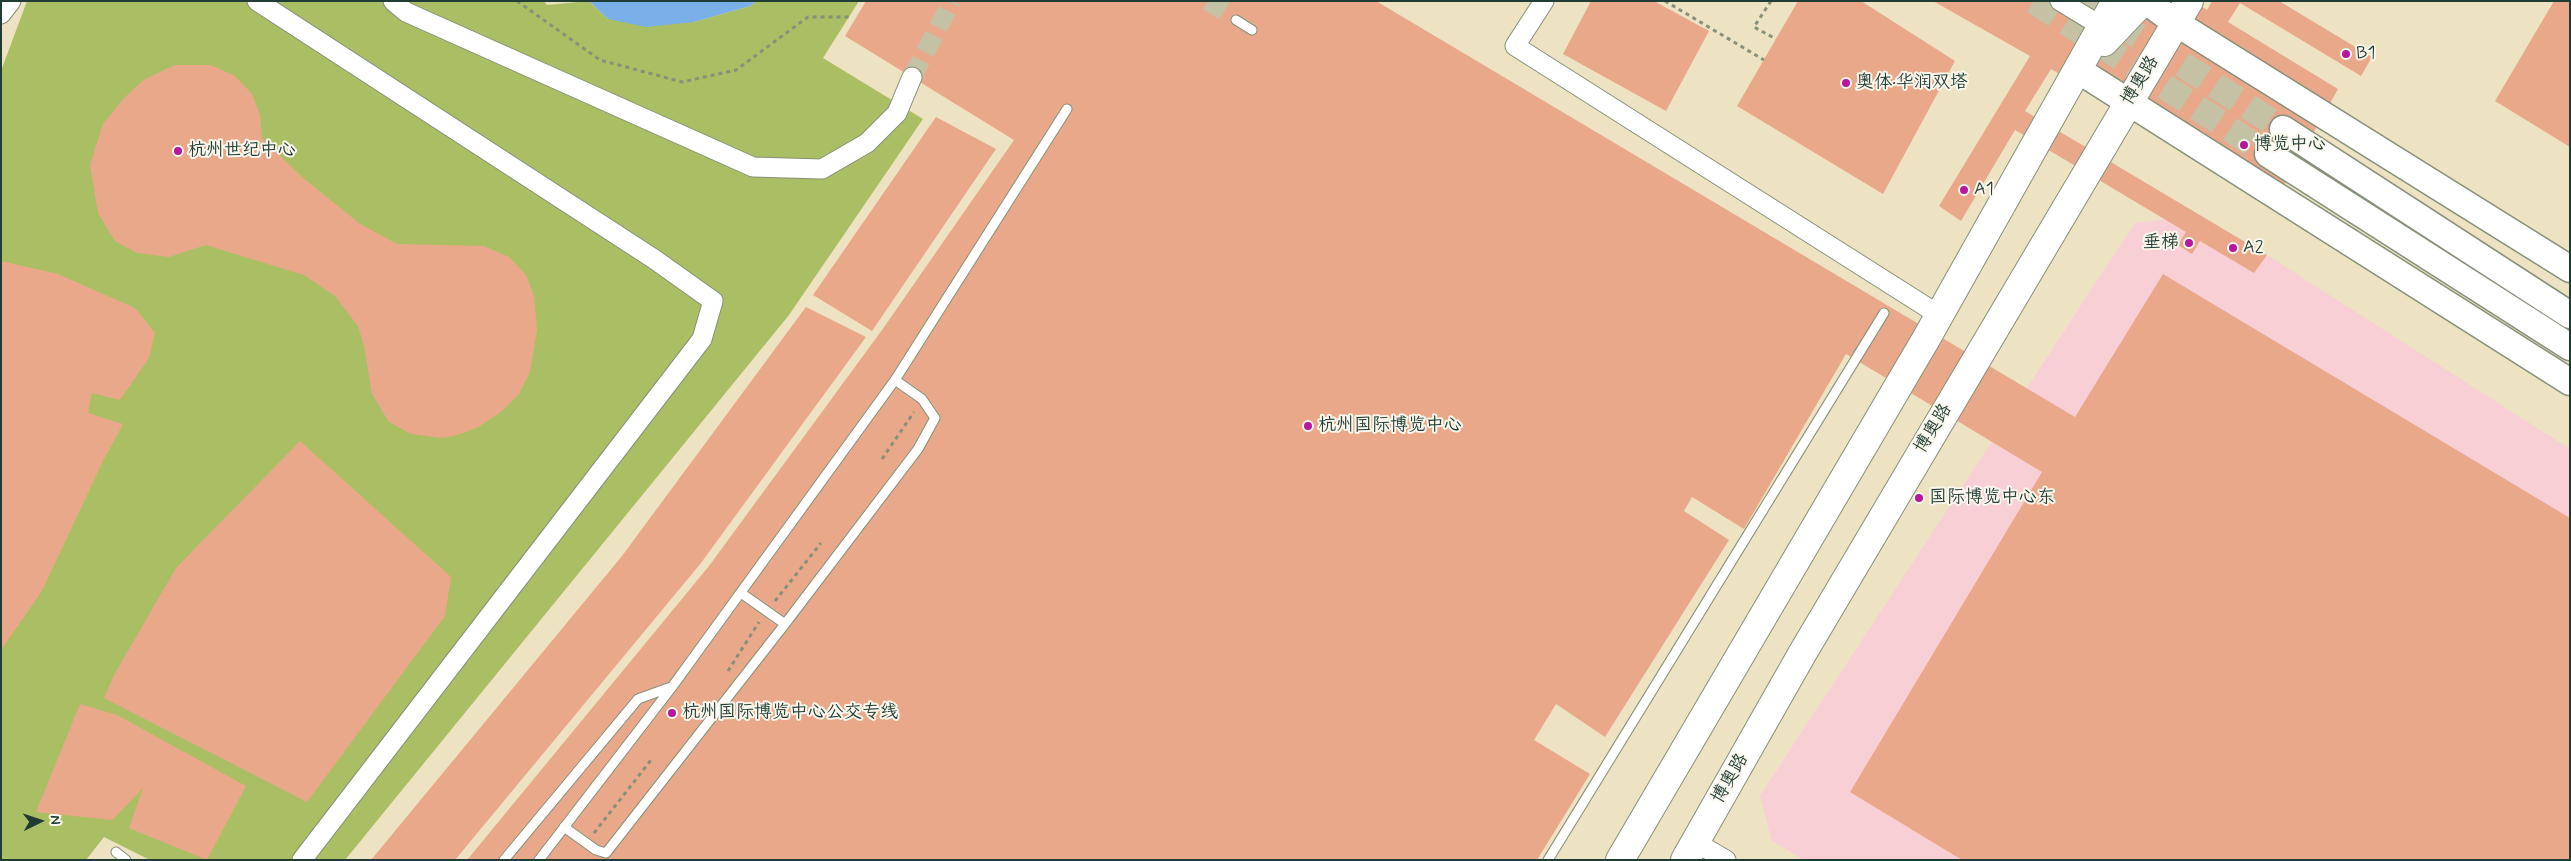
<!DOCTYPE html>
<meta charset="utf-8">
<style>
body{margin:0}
#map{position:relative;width:2571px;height:861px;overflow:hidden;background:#ede2c1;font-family:Mynerve,sans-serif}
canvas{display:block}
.frame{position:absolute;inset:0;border:2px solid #1f3d34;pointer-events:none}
.north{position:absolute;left:15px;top:796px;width:50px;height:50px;-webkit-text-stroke:4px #fbf7ec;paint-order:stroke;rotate:86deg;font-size:14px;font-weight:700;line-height:20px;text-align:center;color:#1f3d34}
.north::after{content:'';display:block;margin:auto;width:18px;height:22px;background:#1f3d34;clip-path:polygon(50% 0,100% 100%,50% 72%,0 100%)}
</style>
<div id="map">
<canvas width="2571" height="861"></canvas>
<div class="frame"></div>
<div class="north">N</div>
</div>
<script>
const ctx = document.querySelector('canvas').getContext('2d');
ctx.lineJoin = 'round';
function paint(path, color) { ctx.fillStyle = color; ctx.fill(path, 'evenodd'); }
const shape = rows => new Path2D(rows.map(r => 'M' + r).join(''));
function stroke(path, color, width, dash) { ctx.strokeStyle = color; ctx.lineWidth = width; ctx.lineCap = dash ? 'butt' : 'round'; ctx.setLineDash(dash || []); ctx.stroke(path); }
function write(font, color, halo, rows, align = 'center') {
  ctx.font = font + ' Mynerve,"LXGW WenKai TC",sans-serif'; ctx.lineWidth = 4; ctx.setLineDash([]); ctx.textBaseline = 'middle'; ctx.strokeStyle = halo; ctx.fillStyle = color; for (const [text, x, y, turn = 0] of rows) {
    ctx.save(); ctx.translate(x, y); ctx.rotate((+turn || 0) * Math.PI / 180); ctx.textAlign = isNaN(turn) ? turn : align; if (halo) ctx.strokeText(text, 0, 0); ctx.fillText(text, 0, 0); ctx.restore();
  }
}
paint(shape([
 [2184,217,2267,255,2570,449,2570,860,1804,860,1772,841,1760,796,2135,223]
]), '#f7cfd4');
paint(shape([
 [27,1,544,1,547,5,589,1,608,19,694,22,750,6,757,1,859,1,823,58,923,119,789,315,345,860,150,860,104,837,86,860,1,860,1,71]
]), '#aabf63');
paint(shape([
 [589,1,757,1,750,6,694,22,646,27,608,19]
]), '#79b0e8');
paint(shape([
 [866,1,1376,1,2075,417,2163,274,2570,518,2570,860,1962,860,1850,792,2042,472,1846,354,1744,529,1692,497,1684,511,1729,540,1605,737,1556,704,1534,740,1590,774,1537,860,467,860,709,566,882,330,1014,140,845,36],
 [1591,1,1654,1,1709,31,1666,111,1563,54],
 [1798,1,1861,1,1955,61,1883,194,1737,106],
 [1933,1,2193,1,2207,10,2212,1,2279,1,2372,57,2361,76,2240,3,2228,22,2338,89,2275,201,2051,69,2025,111,2267,255,2254,273,2200,241,2192,254,2178,245,2186,232,2015,130,1961,221,1939,206,2030,56],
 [2554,1,2570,1,2570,147,2495,101],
 [175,65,211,65,235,76,252,94,260,115,262,138,302,177,360,224,397,244,484,246,509,257,526,275,534,296,537,330,530,372,519,394,501,412,480,426,461,434,443,438,411,434,389,422,372,394,364,346,358,326,335,296,304,275,206,245,169,257,137,253,115,241,98,213,90,165,103,124,124,98,145,79],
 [936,117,996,149,872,331,813,295],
 [1,261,58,274,135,308,155,333,149,358,120,400,92,393,88,413,123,424,103,461,42,591,1,650],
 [806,307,866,337,701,563,455,860,371,860,622,556],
 [300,441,451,577,445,616,307,802,104,698,114,675,176,568],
 [80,704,117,715,246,786,207,860,129,828,143,788,112,820,36,812]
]), '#eaa88b');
stroke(shape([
 [1208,1,1225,12],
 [912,77,952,1]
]), '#c4c1a5', 19, [19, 9]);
stroke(shape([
 [2034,1,2268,154],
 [2084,1,2283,129]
]), '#c4c1a5', 26, [26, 13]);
const service = shape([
 [1236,20,1252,30],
 [741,593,785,624],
 [564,827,596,850,606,853,785,624,918,449,935,418,922,399,895,380],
 [116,852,126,860],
 [504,860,638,699,671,687],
 [539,860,672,687,895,380,1067,109],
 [1548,860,1884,313]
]);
const minor = shape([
 [257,1,654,259,713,301,702,339,302,860],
 [393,1,406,12,753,167,822,169,867,143,897,113,912,77],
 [1544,1,1515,46,1939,315],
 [2060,1,2101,26],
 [1,14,11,1],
 [1695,842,1726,860]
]);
const secondary = shape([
 [2146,1,2176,23,2570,269],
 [2078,70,2570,382],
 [2283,129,2570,315],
 [2268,154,2570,347]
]);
const primary = shape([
 [2104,42,2143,1],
 [1620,860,1926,339,2116,1],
 [1685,860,1802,654,2189,1]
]);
stroke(service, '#86907a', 11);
stroke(minor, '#86907a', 21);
stroke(secondary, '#86907a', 29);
stroke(primary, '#86907a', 30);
stroke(shape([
 [517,1,600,60,682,82,736,70,808,17,849,17],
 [1665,1,1764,60],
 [1771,1,1754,27,1776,39],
 [882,459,914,412],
 [775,601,821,543],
 [728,671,759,622],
 [594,833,651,760]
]), '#86907a', 3, [4, 4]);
stroke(service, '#fff', 9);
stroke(minor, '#fff', 19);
stroke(secondary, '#fff', 26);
stroke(primary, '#fff', 28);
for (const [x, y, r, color] of [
 [2346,54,5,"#b5179e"],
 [1846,83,5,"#b5179e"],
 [2244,145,5,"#b5179e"],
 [178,151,5,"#b5179e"],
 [1964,190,5,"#b5179e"],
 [2189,243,5,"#b5179e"],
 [2233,248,5,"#b5179e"],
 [1308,426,5,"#b5179e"],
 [1919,498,5,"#b5179e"],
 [672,713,5,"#b5179e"]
]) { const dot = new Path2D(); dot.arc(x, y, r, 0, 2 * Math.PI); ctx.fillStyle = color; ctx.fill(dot); stroke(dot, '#fbf7ec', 2); }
write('18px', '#1f3d34', '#fbf7ec', [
 ["B1",2356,54],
 ["奥体·华润双塔",1856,83],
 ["博览中心",2254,145],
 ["杭州世纪中心",188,151],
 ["A1",1974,190],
 ["垂梯",2179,243,"right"],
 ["A2",2243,248],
 ["杭州国际博览中心",1318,426],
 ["国际博览中心东",1929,498],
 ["杭州国际博览中心公交专线",682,713]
], 'left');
write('18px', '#1f3d34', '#fbf7ec', [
 ["博奥路",2141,81,-59],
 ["博奥路",1934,429,-59],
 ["博奥路",1731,779,-60]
]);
</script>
